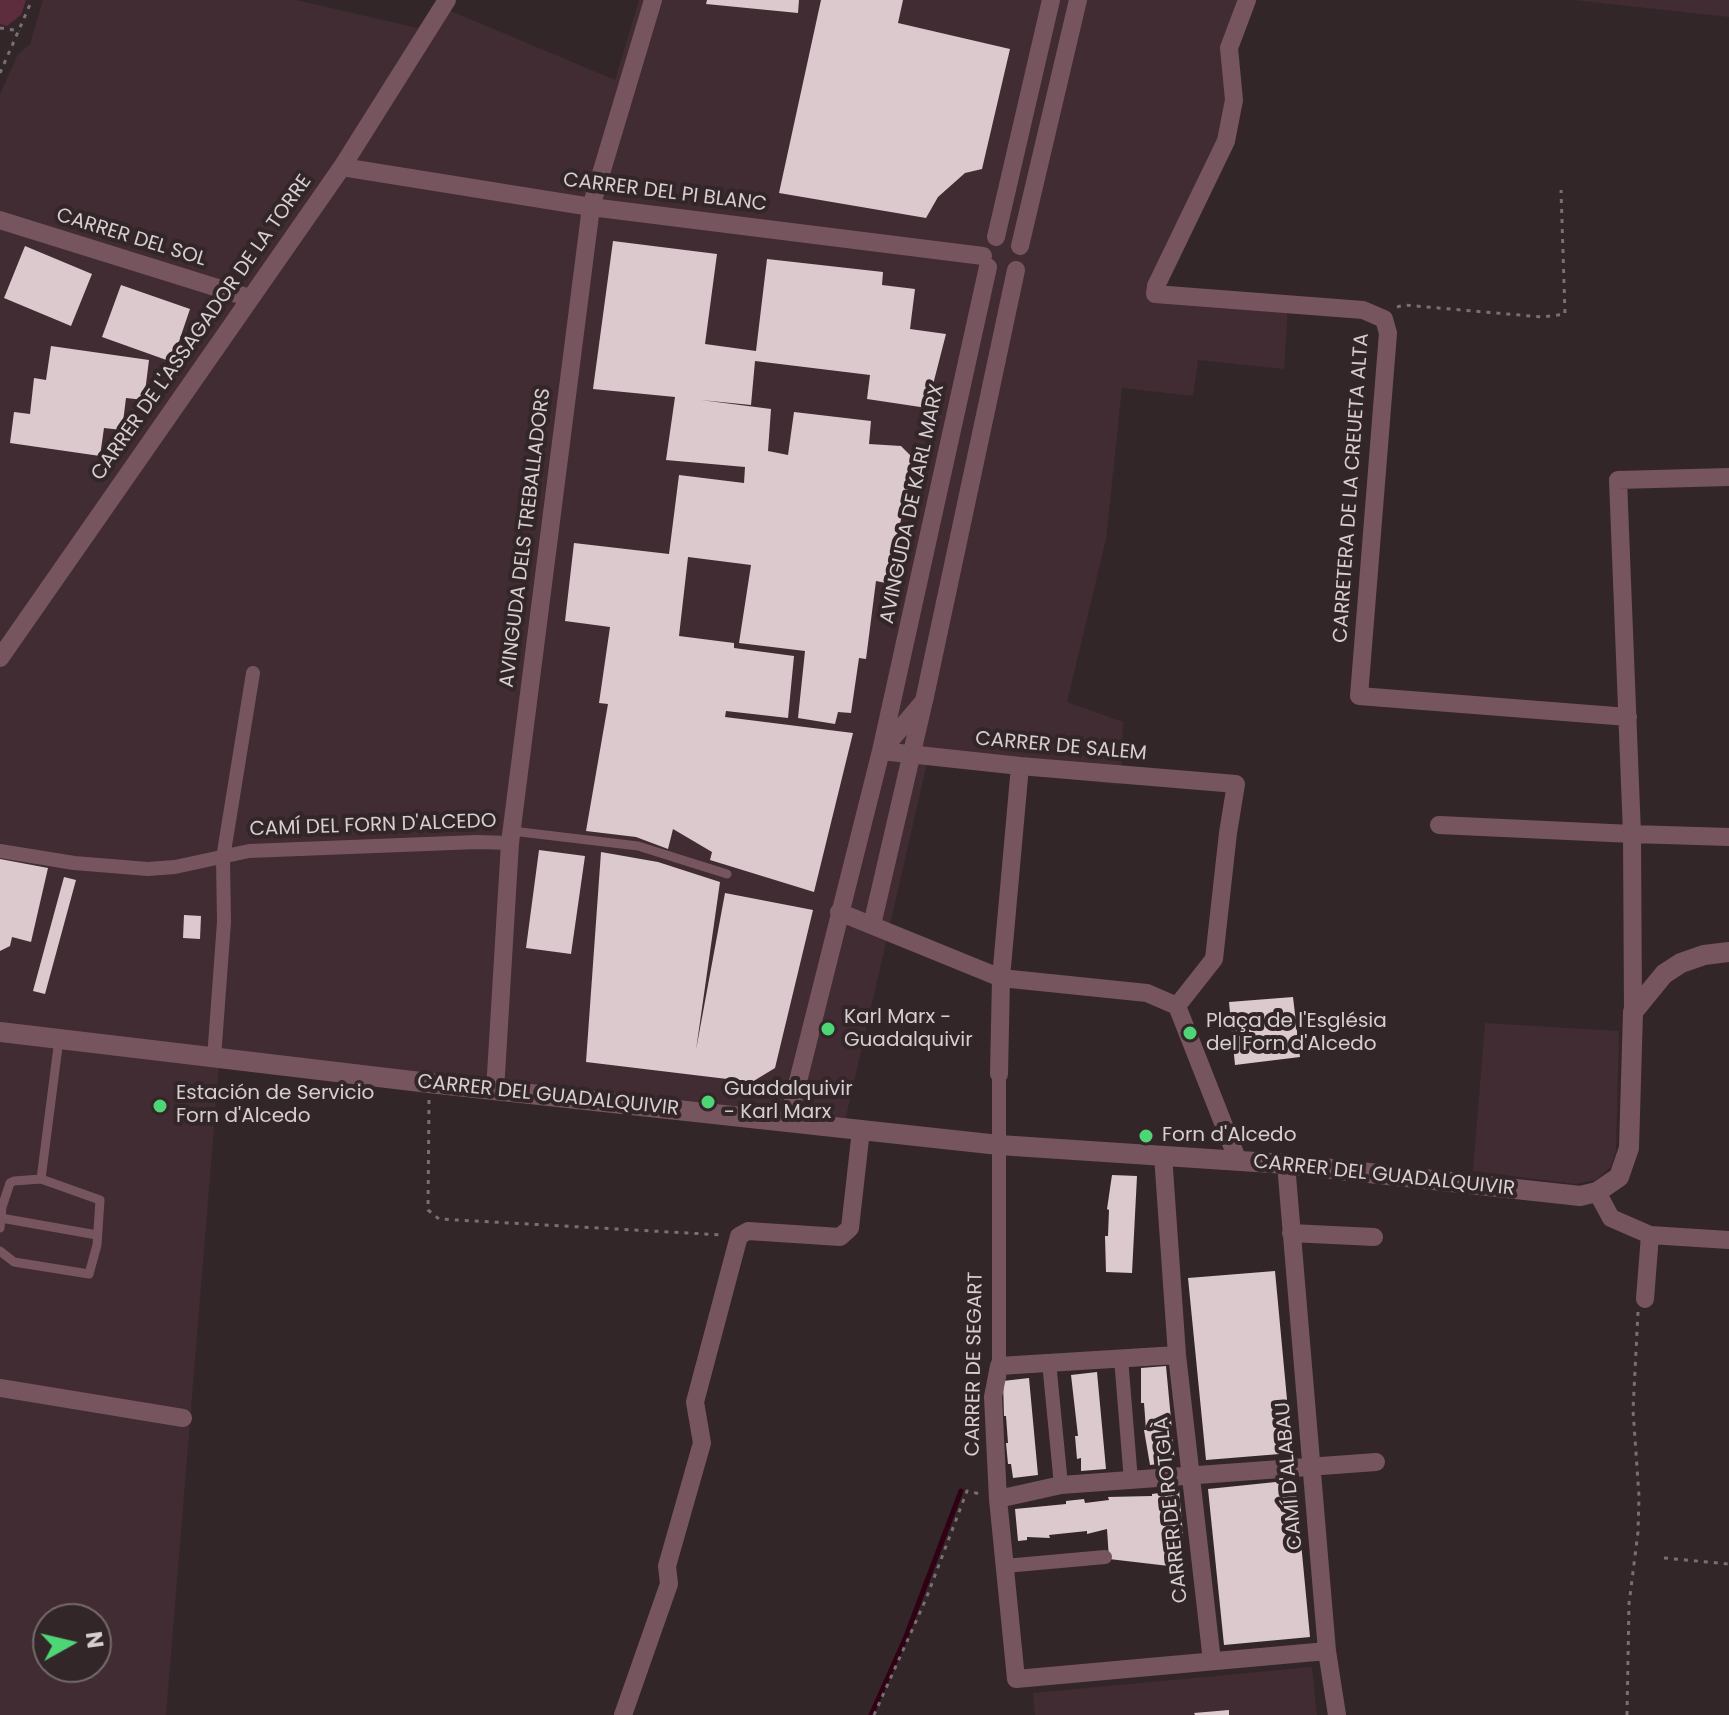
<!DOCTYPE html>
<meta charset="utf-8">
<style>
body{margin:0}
#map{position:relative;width:1729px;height:1715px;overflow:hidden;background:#332629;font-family:Poppins,sans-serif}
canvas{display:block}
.north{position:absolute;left:32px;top:1603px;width:80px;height:80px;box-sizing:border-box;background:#332629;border:2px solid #75696c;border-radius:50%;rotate:82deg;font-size:22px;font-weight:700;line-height:32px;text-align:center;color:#d7ced1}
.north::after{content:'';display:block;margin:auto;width:28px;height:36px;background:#4ed676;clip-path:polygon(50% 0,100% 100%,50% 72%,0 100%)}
</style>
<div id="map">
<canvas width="1729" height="1715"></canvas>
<div class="north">N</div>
</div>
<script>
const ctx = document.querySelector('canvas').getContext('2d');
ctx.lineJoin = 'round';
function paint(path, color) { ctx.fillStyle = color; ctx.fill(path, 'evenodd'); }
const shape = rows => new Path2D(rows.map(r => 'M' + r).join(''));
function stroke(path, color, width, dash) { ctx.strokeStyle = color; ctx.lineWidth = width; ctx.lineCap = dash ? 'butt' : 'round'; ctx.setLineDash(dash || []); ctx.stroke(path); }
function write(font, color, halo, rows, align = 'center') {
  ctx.font = font + ' Poppins,sans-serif'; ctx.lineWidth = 8; ctx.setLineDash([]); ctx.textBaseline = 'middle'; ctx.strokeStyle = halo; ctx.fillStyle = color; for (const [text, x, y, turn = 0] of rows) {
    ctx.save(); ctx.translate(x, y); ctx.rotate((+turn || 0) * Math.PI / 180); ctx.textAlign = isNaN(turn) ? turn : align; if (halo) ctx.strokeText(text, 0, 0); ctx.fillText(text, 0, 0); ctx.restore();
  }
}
paint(shape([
 [43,0,296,0,418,28,434,4,615,80,639,0,1238,0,1230,123,1156,291,1288,305,1284,369,1198,360,1193,396,1122,388,1106,539,1067,702,1123,722,1121,785,927,763,843,1130,219,1066,166,1715,0,1715,0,94,18,54,30,44],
 [48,1619,96,1619,96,1667,48,1667],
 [1573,0,1729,0,1729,17],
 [1485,1023,1619,1031,1616,1151,1611,1167,1595,1180,1575,1184,1473,1171],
 [1312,1667,1317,1715,1035,1715,1033,1693]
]), '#402c32');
paint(shape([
 [0,0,26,0,21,15,7,26,0,24]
]), '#5d2c3d');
stroke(shape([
 [871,1715,905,1639,961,1491]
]), '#300014', 5);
paint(shape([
 [707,0,799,0,798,13,706,4],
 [821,0,903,0,898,23,1010,49,982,169,965,173,938,197,926,218,779,193],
 [613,241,717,254,705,344,756,351,767,259,883,272,882,285,915,289,910,329,946,334,927,408,867,399,870,375,755,361,751,405,701,400,771,409,768,451,788,455,794,412,871,421,869,444,901,446,915,460,886,583,876,581,866,659,859,658,851,713,838,712,835,724,798,718,805,651,739,643,751,565,688,557,679,636,734,643,734,648,794,656,788,718,726,711,725,717,853,733,814,892,710,860,712,852,673,829,668,849,636,837,586,831,608,704,599,703,610,627,565,621,574,543,669,554,679,475,744,483,745,467,666,460,675,397,593,389],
 [25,246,92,274,71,326,4,298],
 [121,285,190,309,172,362,102,337],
 [51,346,149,360,144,400,126,398,122,430,104,428,100,456,10,443,14,412,30,414,34,378,46,380],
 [539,850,585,856,571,954,526,948],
 [601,852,658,862,720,882,696,1050,725,893,813,910,775,1068,752,1082,586,1062],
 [0,859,48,868,31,942,12,937,10,946,0,951],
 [64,877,76,880,45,994,33,991],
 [184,915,201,916,200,939,183,938],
 [1293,997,1300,1057,1235,1065,1229,1002],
 [1112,1175,1137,1176,1132,1273,1106,1272,1105,1236,1108,1236,1109,1210,1107,1209],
 [1275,1271,1292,1453,1206,1460,1188,1278],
 [1166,1366,1175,1462,1150,1465,1144,1430,1146,1430,1144,1403,1141,1403,1141,1368],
 [1097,1372,1106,1469,1081,1471,1081,1458,1077,1459,1075,1436,1078,1436,1071,1375],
 [1029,1378,1038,1475,1013,1478,1011,1464,1008,1464,1006,1443,1008,1443,1006,1416,1004,1416,1003,1381],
 [1295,1480,1310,1637,1224,1645,1208,1489],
 [1179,1490,1186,1568,1109,1559,1107,1529,1087,1534,1087,1531,1049,1535,1050,1538,1027,1537,1027,1540,1018,1541,1015,1509,1066,1504,1066,1501,1084,1499,1085,1503,1109,1500,1108,1497,1152,1496,1152,1494],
 [1229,1710,1229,1715,1195,1715,1194,1713]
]), '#dbc9ce');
stroke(shape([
 [0,28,20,31],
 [0,73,32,0],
 [1397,307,1404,305,1542,317,1565,314,1561,190],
 [429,1100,428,1210,439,1219,723,1235],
 [1664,1558,1729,1564],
 [874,1715,926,1599,967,1491,980,1494],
 [1627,1715,1629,1604,1638,1532,1639,1496,1633,1410,1638,1312]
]), '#7a6f72', 3, [4, 6]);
stroke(shape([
 [512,831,638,846,727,874],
 [41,1179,59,1039],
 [1,1218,97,1235],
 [0,1228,2,1207,10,1183,14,1181,41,1179,100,1200,97,1245,89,1274,14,1262,0,1251]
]), '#77555f', 9);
stroke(shape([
 [0,851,74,863,148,869,175,867,249,851,477,842,510,843],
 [214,1058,224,922,223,858,253,673],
 [1121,1358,1131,1481],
 [1049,1362,1061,1485],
 [999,1366,999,1074],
 [1005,1566,1105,1557]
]), '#77555f', 14);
stroke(shape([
 [1247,0,1229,48,1234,100,1226,141,1156,286,1155,294,1363,310,1384,319,1388,333,1359,696,1628,717],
 [342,167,591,207,983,256],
 [0,220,250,298],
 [996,237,1051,0],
 [1020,246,1078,0],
 [1729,477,1618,480,1632,834,1729,837],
 [0,658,342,167,447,0],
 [883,749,924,701,1016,270],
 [881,751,1020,766,1236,784,1228,833,1214,959,1177,1006],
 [1439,825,1632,834,1633,1012],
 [839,912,1001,978,1147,993,1177,1006,1238,1161],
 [872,925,923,705],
 [999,1074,1001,978,1020,766],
 [495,1091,510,843,591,207,653,0],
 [788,1121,881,751,988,267],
 [1163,1155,1177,1355,1212,1661],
 [1286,1164,1327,1651,1337,1715],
 [1597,1192,1611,1218,1650,1235,1729,1240],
 [1291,1233,1374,1237],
 [1645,1299,1650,1235],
 [1177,1355,999,1366,993,1397,998,1499,1016,1679,1327,1651],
 [0,1388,183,1418],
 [998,1499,1061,1485,1376,1462],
 [623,1715,669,1584,667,1566,702,1443,695,1402,739,1236,748,1231,840,1237,850,1228,861,1130]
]), '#77555f', 18);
stroke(shape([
 [0,1032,429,1083,999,1145,1286,1164,1580,1196,1597,1192,1619,1177,1629,1148,1633,1012,1664,974,1681,963,1704,955,1729,952]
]), '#77555f', 20);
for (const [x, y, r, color] of [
 [828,1029,8,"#4ed676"],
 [1190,1033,8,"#4ed676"],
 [708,1102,8,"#4ed676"],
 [160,1106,8,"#4ed676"],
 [1146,1136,8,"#4ed676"]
]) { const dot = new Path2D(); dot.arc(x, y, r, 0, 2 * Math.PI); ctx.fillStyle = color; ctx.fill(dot); stroke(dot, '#332629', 3); }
write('20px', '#d7ced1', '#332629', [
 ["CARRER DEL PI BLANC",665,193,7],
 ["CARRER DEL SOL",131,238,17],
 ["CARRER DE L'ASSAGADOR DE LA TORRE",202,328,-55],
 ["CARRETERA DE LA CREUETA ALTA",1352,488,-86],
 ["AVINGUDA DE KARL MARX",913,504,-78],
 ["AVINGUDA DELS TREBALLADORS",526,538,-83],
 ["CARRER DE SALEM",1061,747,5],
 ["CAMÍ DEL FORN D'ALCEDO",373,826,-2],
 ["CARRER DEL GUADALQUIVIR",548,1096,6],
 ["CARRER DEL GUADALQUIVIR",1384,1176,6],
 ["CARRER DE SEGART",975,1364,-89],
 ["CAMÍ D'ALABAU",1290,1476,-95],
 ["CARRER DE ROTGLÀ",1172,1510,-96]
]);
write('20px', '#d7ced1', '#332629', [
 ["Karl Marx -",844,1018],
 ["Guadalquivir",844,1041],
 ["Plaça de l'Església",1206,1022],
 ["del Forn d'Alcedo",1206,1045],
 ["Guadalquivir",724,1090],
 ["- Karl Marx",724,1113],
 ["Estación de Servicio",176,1094],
 ["Forn d'Alcedo",176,1117],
 ["Forn d'Alcedo",1162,1136]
], 'left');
</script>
